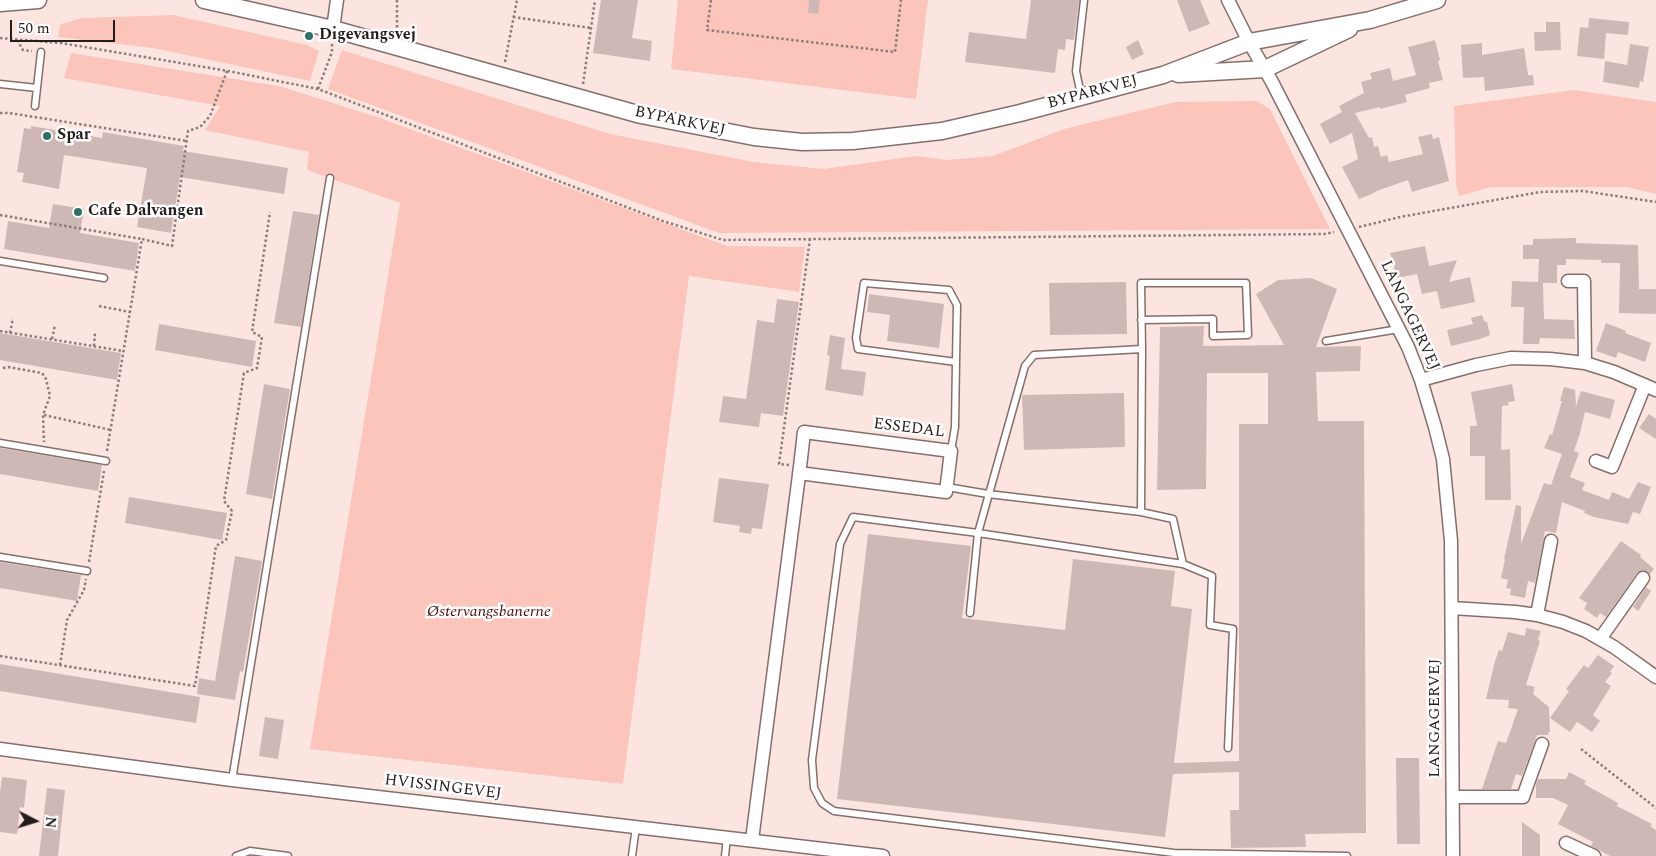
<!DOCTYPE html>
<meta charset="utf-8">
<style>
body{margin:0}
#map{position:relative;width:1656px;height:856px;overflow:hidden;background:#fce5e1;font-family:Spectral,serif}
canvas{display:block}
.north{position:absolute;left:10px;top:796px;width:50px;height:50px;-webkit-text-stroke:4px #fff;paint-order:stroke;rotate:95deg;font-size:14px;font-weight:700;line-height:20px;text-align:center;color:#251d1c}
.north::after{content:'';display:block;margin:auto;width:18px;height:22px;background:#251d1c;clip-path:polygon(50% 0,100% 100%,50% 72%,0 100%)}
.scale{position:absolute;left:10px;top:20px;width:105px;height:22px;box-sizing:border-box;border:2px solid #251d1c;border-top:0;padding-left:6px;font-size:15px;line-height:18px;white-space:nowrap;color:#251d1c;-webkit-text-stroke:4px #fff;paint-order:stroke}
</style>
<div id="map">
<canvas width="1656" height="856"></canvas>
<div class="north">N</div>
<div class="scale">50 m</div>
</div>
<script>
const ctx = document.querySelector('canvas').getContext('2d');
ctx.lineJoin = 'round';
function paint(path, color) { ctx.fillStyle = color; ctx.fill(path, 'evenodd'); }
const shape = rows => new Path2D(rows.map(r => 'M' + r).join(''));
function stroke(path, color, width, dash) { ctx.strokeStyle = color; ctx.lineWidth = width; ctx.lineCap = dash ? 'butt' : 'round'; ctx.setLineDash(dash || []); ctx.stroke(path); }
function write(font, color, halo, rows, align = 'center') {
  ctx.font = font + ' Spectral,serif'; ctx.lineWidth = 5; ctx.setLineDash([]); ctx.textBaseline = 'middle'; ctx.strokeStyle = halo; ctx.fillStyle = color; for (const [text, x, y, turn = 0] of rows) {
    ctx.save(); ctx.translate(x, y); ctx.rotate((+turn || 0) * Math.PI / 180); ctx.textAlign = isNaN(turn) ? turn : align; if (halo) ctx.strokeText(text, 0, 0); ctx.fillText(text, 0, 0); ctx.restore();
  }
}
paint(shape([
 [678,0,928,0,916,99,671,69],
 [173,15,307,45,319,51,310,81,153,48,58,37,60,25,81,18],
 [342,50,610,134,754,162,823,169,916,156,947,160,993,156,1064,129,1175,102,1257,101,1270,109,1330,229,719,233,328,89],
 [71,53,279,86,380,118,727,246,805,247,799,292,689,276,623,784,310,749,400,203,307,170,309,152,205,130,220,106,64,78],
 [1574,90,1656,102,1656,194,1626,187,1491,187,1459,196,1456,185,1454,106]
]), '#fbc5bb');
paint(shape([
 [601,0,638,0,632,38,652,41,650,61,593,53],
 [809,0,820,0,818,14,808,13],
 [1031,0,1079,0,1074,40,1066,39,1065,50,1058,49,1055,73,965,62,969,32,1026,39],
 [1177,0,1200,0,1210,24,1189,32],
 [1589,18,1629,22,1628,35,1606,33,1604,59,1577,56,1580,27,1588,28],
 [1546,22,1560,22,1561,50,1535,51,1534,32,1546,32],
 [1138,40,1144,54,1132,60,1126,47],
 [1435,40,1440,60,1438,61,1443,80,1429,83,1430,88,1405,95,1407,102,1380,109,1380,107,1355,113,1369,138,1372,137,1374,147,1378,146,1381,157,1387,155,1389,162,1423,154,1418,137,1432,134,1433,139,1439,137,1449,181,1412,192,1408,180,1374,192,1374,193,1359,199,1342,167,1358,159,1352,133,1330,144,1320,124,1342,112,1339,106,1364,93,1361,82,1372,79,1370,73,1390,68,1393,81,1416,75,1408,47],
 [1482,43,1482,55,1524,48,1528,75,1533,75,1534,85,1485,91,1484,77,1463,78,1461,45],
 [1630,44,1649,47,1643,82,1640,81,1639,88,1603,82,1605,61,1627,65],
 [31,126,102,138,103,132,184,146,183,151,288,168,284,194,180,177,171,233,137,227,147,168,64,155,59,189,22,182,24,173,17,172,24,128,31,129],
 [53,204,84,209,80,233,139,243,135,271,4,249,8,221,49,228],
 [293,211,319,215,301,327,274,323],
 [1576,238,1576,243,1638,245,1639,289,1656,289,1656,314,1619,313,1620,263,1601,263,1601,260,1566,259,1566,265,1557,265,1557,283,1543,283,1544,319,1574,320,1575,339,1540,338,1539,344,1523,344,1524,307,1511,307,1512,281,1538,282,1539,259,1523,259,1523,245,1533,245,1533,239],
 [1425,246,1429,266,1457,260,1449,282,1470,277,1475,302,1441,309,1437,291,1422,294,1417,274,1397,278,1390,253],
 [1311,278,1337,289,1316,347,1361,346,1360,371,1316,372,1318,421,1364,421,1366,833,1305,834,1306,847,1231,848,1230,810,1239,810,1239,772,1173,774,1165,837,837,799,868,534,971,546,962,618,1065,630,1073,559,1175,571,1171,606,1192,609,1174,763,1239,761,1239,424,1268,424,1268,373,1207,373,1206,489,1157,490,1160,327,1204,326,1203,346,1284,345,1256,294,1278,280],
 [1126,282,1127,334,1050,335,1049,283],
 [869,294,944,304,939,348,887,341,890,315,867,312],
 [777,299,799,302,783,416,761,413,759,427,719,422,723,396,746,399,757,320,774,323],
 [1482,315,1484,321,1487,322,1490,335,1480,339,1451,346,1447,330,1473,324,1471,318],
 [1606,323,1626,331,1625,333,1651,343,1645,362,1618,352,1616,358,1596,351],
 [159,324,256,341,252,367,155,350],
 [0,333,121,353,117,380,0,360],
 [830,335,845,338,841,369,866,372,863,396,825,390,830,356,827,355],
 [264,384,290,389,272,499,246,494],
 [1512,384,1515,401,1508,402,1509,405,1502,406,1501,450,1510,449,1511,500,1485,500,1485,456,1470,456,1470,426,1477,426,1471,392],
 [1564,387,1575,390,1576,406,1581,391,1615,400,1610,419,1585,412,1580,433,1574,451,1579,453,1570,477,1585,483,1582,490,1609,500,1612,492,1629,499,1638,482,1651,487,1640,514,1633,512,1628,524,1594,517,1584,513,1585,511,1562,502,1556,533,1545,531,1535,583,1528,581,1525,598,1510,595,1511,589,1506,588,1508,580,1501,578,1505,559,1504,559,1516,505,1521,506,1521,544,1544,483,1551,485,1562,454,1544,448,1550,434,1552,435,1562,401,1560,401],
 [1124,393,1125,447,1024,450,1022,395],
 [1649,414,1656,419,1656,439,1639,428],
 [0,448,102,465,98,491,0,474],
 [719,478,769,484,762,529,752,528,751,534,739,532,740,526,713,522],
 [129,497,227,513,222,540,125,523],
 [1621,541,1641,555,1640,557,1654,569,1650,574,1643,570,1637,573,1606,617,1600,613,1597,618,1584,609,1587,603,1579,598],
 [235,556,262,561,243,672,240,671,235,700,197,694,199,678,215,681],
 [0,562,81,575,77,601,0,588],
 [1646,587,1651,591,1638,611,1633,607],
 [1526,628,1541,631,1538,640,1540,641,1526,685,1535,687,1533,694,1549,707,1550,732,1548,732,1549,735,1537,735,1522,776,1516,774,1511,789,1482,789,1498,741,1506,743,1518,709,1508,708,1509,700,1486,699,1495,661,1499,650,1502,651,1508,632,1525,636],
 [1598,655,1614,666,1610,672,1612,673,1605,682,1611,686,1593,715,1600,721,1592,732,1577,722,1570,732,1550,718,1569,691,1566,689,1584,665,1588,668],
 [0,664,200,697,196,723,0,691],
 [265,717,284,720,278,759,259,756],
 [1396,758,1419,758,1420,844,1397,844],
 [1569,772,1586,781,1584,784,1618,803,1617,806,1652,824,1650,826,1656,830,1656,856,1610,856,1591,846,1593,842,1558,824,1568,805,1553,798,1536,798,1536,784,1538,779,1566,779],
 [2,777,27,780,24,808,20,807,17,834,0,832,0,792],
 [47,788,65,790,58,856,39,856],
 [1522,822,1540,835,1540,856,1522,856]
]), '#ceb8b5');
const service = shape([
 [0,84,37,88],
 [1081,95,1076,71,1084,0],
 [35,106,41,52],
 [0,261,104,278],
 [1141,320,1213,319,1213,336,1248,335,1246,283,1141,283,1142,349],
 [1326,341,1399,329],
 [0,443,106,461],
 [951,451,955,427,956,362,858,349,856,338,864,283,949,290,957,305,956,362],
 [947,487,988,494,1141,512,1173,519,1183,564],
 [0,557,87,571],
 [970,613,978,533,1025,366,1034,355,1142,349,1141,512],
 [1228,748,1233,629,1210,625,1212,576,1183,564,978,533,853,517,840,544,812,760,814,788,822,803,834,811,1174,853,1347,856],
 [232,780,330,178],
 [236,856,250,851,288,856],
 [632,856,636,827],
 [725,856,727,837]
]);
const minor = shape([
 [1228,0,1249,42,1272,82,1408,347,1421,380,1435,427,1443,459,1451,541,1453,856],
 [333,29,337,0],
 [1568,281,1584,281,1585,363],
 [1421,380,1476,365,1511,358,1550,359,1585,363,1614,372,1656,390],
 [1596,461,1612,467,1645,385],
 [1452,608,1515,612,1537,615,1563,622,1586,631,1614,647,1656,677],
 [1537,615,1551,541],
 [1600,639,1643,578],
 [0,749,232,780,883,856],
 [1453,797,1523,797,1542,744],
 [752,840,800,467,804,432,951,451,946,492,799,473],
 [1566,843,1594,856]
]);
const tertiary = shape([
 [204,0,333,29,641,115,754,137,802,142,853,141,942,131,1020,113,1163,75,1249,42,1370,20,1437,0],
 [0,3,38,0],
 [1178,74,1265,69,1349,29]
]);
stroke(service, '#836f6c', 9);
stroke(minor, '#836f6c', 15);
stroke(tertiary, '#836f6c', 19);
stroke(shape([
 [397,0,397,32],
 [711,0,707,30,895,52,901,0],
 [513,17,591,28],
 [0,38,61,43,228,71,318,89,663,221,723,240,1324,234,1334,232],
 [17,40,23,50,32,51],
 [505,62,517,0],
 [583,84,595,0],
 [318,89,332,52,332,43],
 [0,113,9,113,187,141],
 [0,215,142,239],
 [1359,227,1400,217,1540,192,1583,191,1656,202],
 [99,306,130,312],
 [0,331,123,351],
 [10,333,13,318],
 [52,339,55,325],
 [94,346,95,333],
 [3,368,8,367,42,373,46,379,50,396,43,415,44,442],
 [44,415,111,430],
 [107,451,142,239,172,246,188,131,200,127,210,116,227,71],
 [789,465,779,464,810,239],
 [89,562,104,471],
 [0,656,195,686,216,546,226,540,232,511,224,501,244,373,257,368,262,337,252,332,270,212],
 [60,665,67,620,84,590,86,579],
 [1581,749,1656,808]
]), '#8b7c79', 2.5, [2.5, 2.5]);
stroke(service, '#fff', 6);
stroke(minor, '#fff', 12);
stroke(tertiary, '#fff', 16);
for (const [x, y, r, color] of [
 [309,36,5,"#2c7165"],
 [47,136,5,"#2c7165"],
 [78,212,5,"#2c7165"]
]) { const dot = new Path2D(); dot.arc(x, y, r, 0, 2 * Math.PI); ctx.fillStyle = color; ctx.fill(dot); stroke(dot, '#fff', 2); }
write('bold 16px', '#251d1c', '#fff', [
 ["Digevangsvej",319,36],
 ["Spar",57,136],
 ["Cafe Dalvangen",88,212]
], 'left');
write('16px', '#251d1c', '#fff', [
 ["BYPARKVEJ",1093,93,-15],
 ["BYPARKVEJ",680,122,12],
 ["LANGAGERVEJ",1409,316,65],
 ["ESSEDAL",909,429,7],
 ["LANGAGERVEJ",1436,718,-90],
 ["HVISSINGEVEJ",443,788,7]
]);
write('italic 16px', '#4e0d07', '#fff', [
 ["Østervangsbanerne",489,613]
]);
</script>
